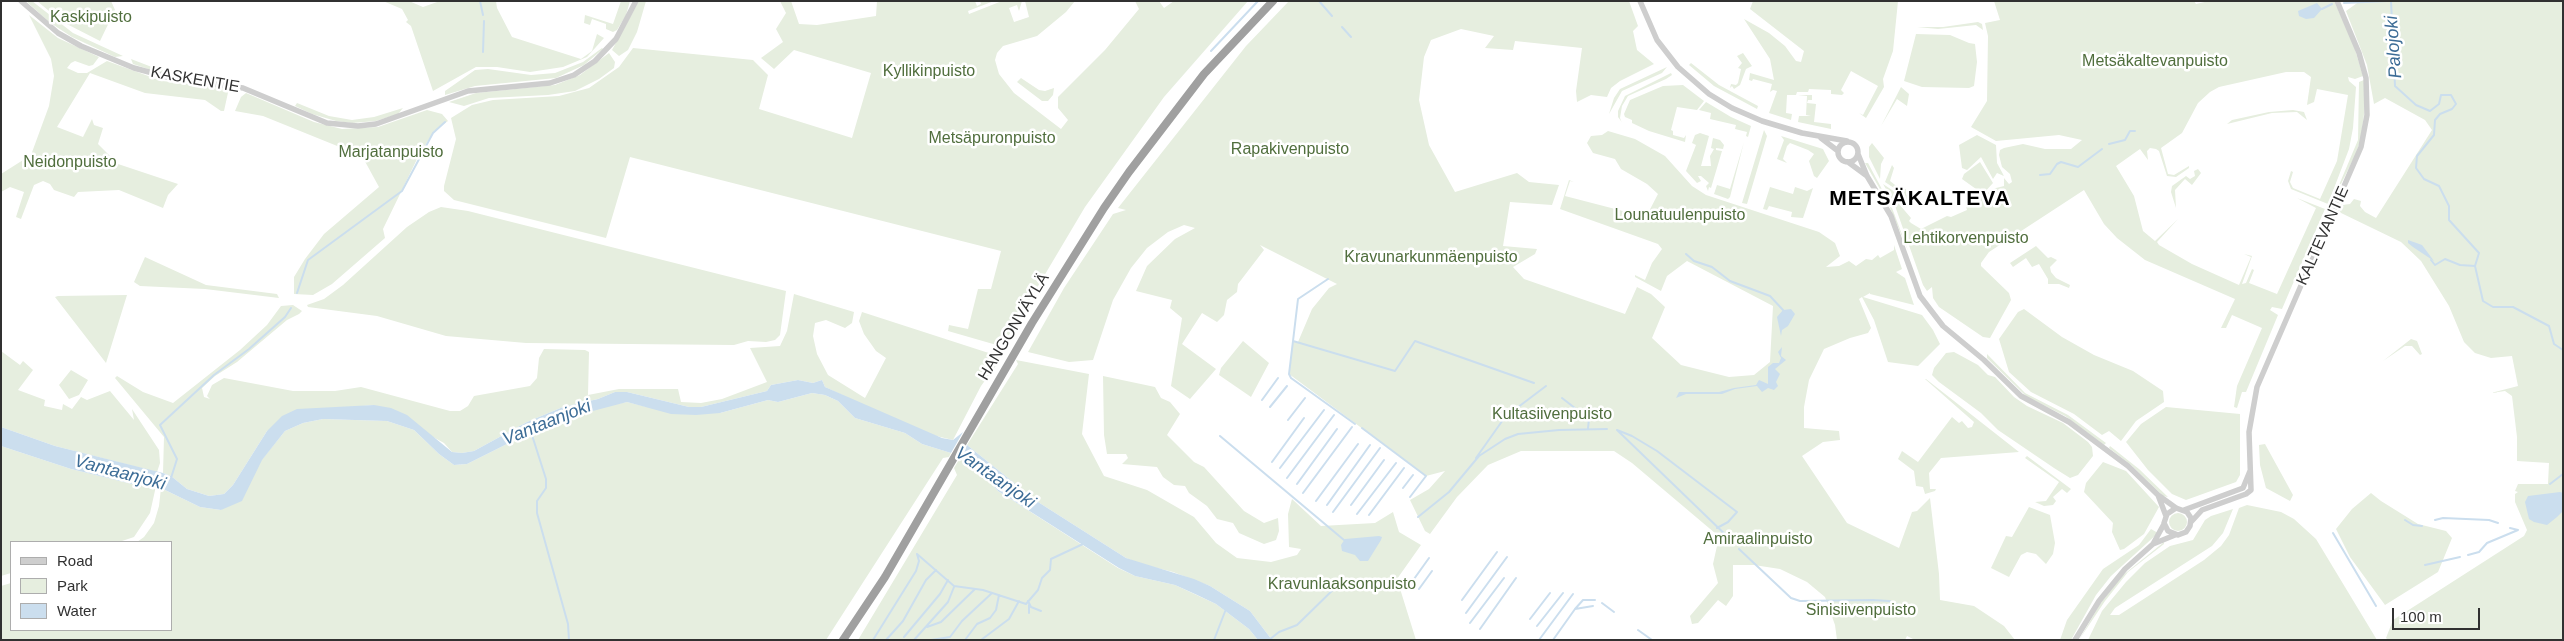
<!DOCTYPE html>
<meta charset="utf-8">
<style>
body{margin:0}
#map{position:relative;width:2564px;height:641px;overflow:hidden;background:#fff;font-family:Arial,sans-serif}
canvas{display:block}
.frame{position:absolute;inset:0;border:2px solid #313131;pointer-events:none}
.legend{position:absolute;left:10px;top:541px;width:162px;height:90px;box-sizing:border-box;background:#fff;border:1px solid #adadad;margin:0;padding:6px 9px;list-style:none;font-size:15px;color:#313131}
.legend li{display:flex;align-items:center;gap:10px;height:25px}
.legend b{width:25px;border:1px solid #adadad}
.scale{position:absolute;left:2392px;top:608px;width:88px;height:22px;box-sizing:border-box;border:2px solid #313131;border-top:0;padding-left:6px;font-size:15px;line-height:18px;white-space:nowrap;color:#313131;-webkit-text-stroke:4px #fff;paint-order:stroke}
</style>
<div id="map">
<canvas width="2564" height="641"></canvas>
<div class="frame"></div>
<ul class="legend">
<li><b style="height:6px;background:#cecece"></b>Road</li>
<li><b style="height:14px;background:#e6eedf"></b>Park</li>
<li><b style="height:14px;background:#cbdeee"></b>Water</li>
</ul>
<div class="scale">100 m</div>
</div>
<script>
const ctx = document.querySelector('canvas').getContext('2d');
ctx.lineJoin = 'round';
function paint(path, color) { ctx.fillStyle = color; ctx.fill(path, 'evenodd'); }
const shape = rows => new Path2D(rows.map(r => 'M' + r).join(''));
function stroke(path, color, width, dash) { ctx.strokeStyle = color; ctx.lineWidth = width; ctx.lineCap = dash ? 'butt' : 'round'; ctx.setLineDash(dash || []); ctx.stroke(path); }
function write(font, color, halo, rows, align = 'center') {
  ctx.font = font + ' Arial,sans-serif'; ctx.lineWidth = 5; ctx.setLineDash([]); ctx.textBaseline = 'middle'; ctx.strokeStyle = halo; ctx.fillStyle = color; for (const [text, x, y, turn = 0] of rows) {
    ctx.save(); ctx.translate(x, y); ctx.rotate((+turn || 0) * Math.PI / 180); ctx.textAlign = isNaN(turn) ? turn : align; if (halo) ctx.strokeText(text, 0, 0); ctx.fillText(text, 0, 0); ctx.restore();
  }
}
paint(shape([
 [26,1,32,1,73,33,123,56,115,57,72,37,49,22],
 [37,1,111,1,115,10,100,41,61,21],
 [383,1,409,1,423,7,440,1,496,1,497,8,512,37,581,59,592,51,597,34,604,38,587,57,563,67,530,72,497,67,476,67,433,91,411,26,406,22,408,20,402,9],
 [621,1,630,1,626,15,617,30,613,32,606,29,606,24,592,19,590,25,584,23,585,15,613,24],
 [639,1,646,1,637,32,628,50,619,56,612,50],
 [780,1,791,1,799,24,817,25,876,16,877,1,975,1,977,6,981,4,980,1,994,1,968,11,969,14,1002,1,1022,1,1019,11,1017,5,1009,8,1014,22,1029,17,1025,1,1075,1,1066,12,1037,36,1003,46,997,53,995,60,999,74,1014,93,1061,129,1068,120,1058,108,1058,97,1105,50,1139,9,1135,1,1159,1,1164,8,1174,1,1248,1,1164,97,1085,207,1009,335,1007,348,948,331,949,325,968,329,978,289,991,289,1001,251,630,157,606,238,454,200,444,191,444,186,456,139,451,118,472,105,493,100,559,96,589,88,619,67,633,48,753,60,768,75,759,109,852,138,871,73,794,50,774,69,761,58,783,42,776,29,786,13],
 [1289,1,1629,1,1638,26,1633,31,1637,50,1654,64,1620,81,1611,88,1607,97,1591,95,1577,102,1576,91,1582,48,1515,41,1513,50,1485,48,1494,36,1461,29,1431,40,1424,57,1419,100,1429,145,1455,192,1517,173,1529,182,1559,185,1552,205,1510,202,1503,246,1537,249,1535,254,1513,267,1524,279,1625,314,1637,287,1651,294,1665,307,1652,338,1681,365,1729,377,1754,375,1770,362,1773,306,1687,261,1667,276,1661,291,1635,277,1635,275,1645,280,1652,263,1662,249,1658,244,1560,209,1569,180,1574,182,1570,181,1565,196,1646,217,1658,194,1647,184,1621,169,1615,159,1593,153,1587,143,1591,136,1602,135,1608,131,1635,139,1665,156,1692,186,1706,195,1819,232,1835,243,1840,256,1826,267,1839,266,1849,261,1856,266,1866,259,1872,260,1878,255,1880,258,1894,250,1894,245,1902,269,1896,272,1905,278,1914,305,1870,294,1870,293,1863,297,1922,315,1933,330,1940,344,1918,366,1888,362,1874,320,1862,297,1859,299,1871,328,1868,333,1850,338,1824,349,1809,380,1804,407,1804,428,1839,431,1840,440,1823,442,1802,456,1847,523,1899,548,1912,512,1917,511,1930,498,1939,574,1940,600,1974,606,2004,626,2015,640,1915,640,1907,636,1905,640,1837,640,1835,625,1825,597,1807,582,1780,569,1754,565,1733,565,1733,596,1726,606,1718,600,1698,623,1692,624,1690,616,1718,583,1713,564,1717,546,1722,539,1632,463,1614,451,1521,451,1488,465,1457,497,1430,534,1425,531,1410,500,1429,489,1445,471,1426,476,1289,374,1293,341,1298,342,1312,309,1329,288,1337,284,1260,245,1264,250,1238,284,1237,292,1227,300,1224,315,1217,322,1202,313,1182,344,1216,369,1190,399,1171,386,1182,318,1170,308,1172,300,1136,291,1147,266,1175,239,1195,228,1184,225,1168,232,1147,248,1131,268,1113,300,1093,360,1069,362,1028,352,1064,288,1113,214,1126,210,1118,208,1246,46],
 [1753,1,1898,1,1893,51,1883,79,1884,87,1866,118,1859,113,1863,115,1878,86,1851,71,1841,90,1844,93,1842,95,1831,94,1831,90,1809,89,1808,92,1797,92,1796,95,1787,95,1786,113,1792,114,1791,120,1769,113,1777,91,1773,90,1770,92,1772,84,1753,79,1752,81,1749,80,1750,73,1774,80,1770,59,1744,19,1769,33,1785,46,1796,61,1801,62,1804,51,1750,9],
 [1994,1,2194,1,2196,4,2209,1,2334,1,2353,43,2363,76,2355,79,2348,77,2349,81,2356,87,2353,128,2349,149,2328,204,2291,189,2288,181,2291,171,2293,172,2290,182,2293,188,2320,199,2337,161,2348,95,2317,89,2314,102,2307,105,2311,77,2304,72,2286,72,2219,87,2210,92,2198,103,2182,133,2161,148,2168,174,2174,175,2189,166,2189,168,2176,177,2167,176,2159,151,2156,149,2150,148,2147,151,2148,160,2140,149,2116,166,2134,196,2143,231,2155,241,2178,219,2157,242,2159,245,2192,264,2239,285,2251,257,2244,254,2252,256,2242,284,2246,283,2252,269,2254,270,2249,283,2277,294,2316,208,2297,198,2325,209,2282,309,2272,307,2270,310,2278,315,2246,392,2242,392,2237,408,2234,407,2237,386,2262,328,2232,315,2226,328,2221,328,2235,299,2145,260,2117,238,2104,224,2084,190,1989,252,1981,263,1981,266,2009,293,2011,300,1990,338,1983,337,1939,307,1933,298,1932,287,1927,291,1923,285,1894,203,1883,184,1895,192,1899,204,1911,218,1909,221,1911,223,1921,229,1947,216,1951,217,1967,210,1965,202,1969,193,1972,191,1982,196,1996,188,2004,186,2004,178,2009,184,2012,182,2010,174,2002,167,1999,155,2000,150,2004,148,2023,144,2045,149,2071,149,2082,140,2059,135,1996,141,1971,127,1987,101,1988,36,1985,23,2000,20],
 [2360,1,2563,1,2563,640,2388,640,2386,638,2393,620,2524,536,2527,530,2515,502,2515,494,2518,492,2515,491,2518,484,2548,484,2549,463,2517,461,2517,437,2512,396,2505,391,2491,393,2518,386,2512,356,2491,358,2475,353,2464,342,2449,306,2421,261,2401,242,2339,212,2329,231,2349,185,2342,205,2350,204,2354,199,2361,201,2360,206,2365,212,2376,218,2432,130,2425,120,2385,98,2374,104,2367,65,2346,11],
 [29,15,58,38,99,57,93,65,89,66,75,61,71,63,67,68,78,73,87,73,107,61,162,81,229,88,224,111,221,111,205,100,145,93,90,73,57,127,83,137,92,119,94,125,103,128,98,144,118,164,178,184,168,195,163,208,119,190,78,192,74,197,54,190,50,184,43,181,34,185,21,219,16,217,24,192,10,187,1,192,1,174,31,155,49,106,54,76,51,59],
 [1978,22,1982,24,1983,30,1976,25,1938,29,1917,27,1943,27],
 [1916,34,1950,35,1969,43,1975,44,1977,62,1974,86,1969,88,1922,87,1904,81],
 [602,48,603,49,584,65,556,78,475,86,445,95,445,91,475,70,488,69,531,75,555,73,583,62],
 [609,53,615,62,614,68,599,79,575,91,548,95,489,98,464,106,449,102,476,93,555,85,580,75],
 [1743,53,1752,66,1746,69,1740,85,1734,89,1732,86,1730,88,1731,84,1736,85,1738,83,1741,69,1738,68,1742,63,1737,56],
 [131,59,157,69,182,72,177,75,157,72,133,64],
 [1691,63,1719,85,1758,106,1757,109,1714,86,1689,65],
 [1667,67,1662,73,1622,91,1609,114,1614,98,1620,89],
 [1671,73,1672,75,1666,79,1628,96,1622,106,1620,118,1622,123,1621,121,1618,117,1618,111,1625,96],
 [1021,78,1039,90,1045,91,1054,88,1053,95,1048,101,1042,101,1017,82],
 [2364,80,2364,114,2361,138,2355,156,2331,204,2358,140,2359,82],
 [1683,85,1704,101,1697,110,1677,107,1671,130,1673,131,1673,135,1684,138,1686,135,1685,142,1649,131,1632,123,1632,120,1625,117,1624,114,1630,100,1663,86],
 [1901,87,1909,94,1907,106,1897,99,1881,126],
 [246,93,314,122,342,129,378,127,427,110,442,114,448,121,434,131,418,157,383,229,385,238,332,284,313,295,294,294,294,277,305,259,324,234,379,187,362,156,263,116,235,111,241,97],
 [1798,95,1812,95,1812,100,1808,100,1807,103,1816,104,1814,122,1831,124,1831,129,1798,122,1799,116,1811,116,1806,115,1807,96],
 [1706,102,1731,117,1751,126,1748,137,1746,136,1747,132,1735,129,1736,125,1710,119,1711,113,1699,110],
 [297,103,329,116,352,120,374,117,403,108,398,114,376,121,352,123,336,121,312,114,295,106],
 [2293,110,2304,112,2307,120,2297,112,2272,113,2227,124,2232,120,2269,112],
 [1764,130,1767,136,1747,204,1742,203],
 [1700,133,1709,136,1701,166,1711,166,1710,156,1714,149,1711,148,1713,138,1720,140,1724,145,1723,149,1716,148,1716,150,1722,151,1711,188,1709,187,1708,191,1706,186,1709,183,1701,176,1698,176,1701,181,1697,183,1686,171,1696,145,1692,143,1695,135],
 [1977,135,1996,145,1997,163,2004,176,1997,173,1993,179,1981,157,1967,170,1962,168,1959,145],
 [1781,136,1823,149,1829,161,1817,178,1814,176,1809,161,1814,154,1808,150,1790,143,1787,146,1783,159,1787,163,1777,159,1784,140],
 [1744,142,1730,197,1728,199,1714,194,1717,185,1730,189],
 [1872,143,1884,158,1881,164,1880,179,1869,157,1869,147],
 [1980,162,1993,183,1983,194,1962,179,1964,174],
 [1865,163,1868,163,1892,208,1909,253,1888,203],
 [1892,165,1894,168,1890,181,1899,188,1906,189,1906,194,1910,199,1906,208,1897,190,1885,182],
 [2198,169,2201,173,2192,185,2185,179,2175,190,2176,208,2171,192,2172,186,2186,176,2190,179,2195,176,2194,171],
 [1770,187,1793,194,1795,187,1807,191,1813,188,1803,218,1791,217,1792,212,1769,206,1767,210,1763,209],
 [441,207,468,211,786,291,780,335,775,340,766,342,748,341,734,345,526,343,446,336,377,316,308,307,307,305,324,299,343,285,407,227,429,212],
 [2036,246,2048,258,2051,257,2057,260,2050,267,2051,272,2056,278,2070,285,2069,288,2059,284,2048,284,2048,279,2039,264,2032,267,2026,258,2013,267,2010,263],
 [145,257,206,285,277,294,279,298,205,289,140,286,134,282],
 [794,294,854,312,852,323,845,328,826,320,815,323,813,336,817,354,828,375,865,398,886,358,876,351,864,334,859,321,862,312,998,356,1000,360,981,386,953,440,932,435,870,408,825,387,822,380,813,383,798,380,771,385,767,391,701,407,689,407,627,392,615,392,598,399,563,407,527,422,474,451,462,453,452,452,444,443,374,405,350,407,267,431,233,485,224,494,209,496,187,489,171,476,163,473,164,437,115,378,117,376,143,392,173,403,240,350,267,325,281,306,293,305,302,311,299,314,287,320,237,362,215,376,202,388,204,397,210,399,207,396,212,385,224,378,293,391,335,391,361,387,450,411,460,411,468,406,474,396,530,386,537,378,539,358,544,349,585,350,589,352,588,395,619,389,678,389,681,402,701,403,722,399,767,382,750,348,780,346,787,331],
 [127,295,106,363,55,297,58,296],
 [2024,309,2062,337,2094,355,2133,371,2163,391,2164,402,2136,421,2121,441,2109,431,2102,435,2074,414,2031,392,2009,372,1999,339,2018,312],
 [2411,339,2417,341,2422,354,2420,355,2412,346,2405,346,2383,361],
 [1243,341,1269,363,1251,397,1219,375,1221,368],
 [1,351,20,365,23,361,33,370,18,390,45,400,44,406,62,410,63,404,72,409,81,397,87,400,110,391,134,420,132,409,159,450,160,463,157,472,55,446,1,427],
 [1954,352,1978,365,1988,375,1995,377,2014,397,2027,406,2063,423,2088,442,2092,447,2093,456,2078,475,2070,478,2054,468,1998,430,1981,413,1939,382,1932,375,1934,368,1946,353],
 [1987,354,2025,393,2068,415,2106,443,2104,445,2065,416,2027,397,1987,358],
 [1016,360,1089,374,1082,434,1104,476,1147,490,1194,517,1216,543,1237,558,1271,562,1297,555,1301,549,1289,547,1288,514,1292,499,1321,526,1375,523,1393,512,1399,532,1421,545,1397,579,1416,640,1272,640,1250,611,1210,586,1173,572,1141,564,1126,558,1038,502,967,445,1018,364],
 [71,370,88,380,79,395,69,399,59,385],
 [1103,376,1155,387,1161,398,1170,402,1180,414,1167,435,1194,462,1204,467,1244,511,1264,523,1278,518,1279,531,1276,540,1264,544,1239,533,1233,523,1217,519,1207,506,1189,493,1185,486,1174,485,1163,477,1157,467,1122,464,1128,458,1126,454,1107,454,1104,435],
 [1925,379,1926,379,2019,452,1941,458,1929,473,1930,489,1936,489,1935,491,1925,494,1923,487,1916,486,1914,471,1898,459,1902,451,1918,462,1952,417,1959,423,1962,421,1968,428,1972,427,1974,422],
 [812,393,825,395,838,401,855,418,905,433,922,444,951,453,949,457,943,458,826,640,1,640,1,586,11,583,11,630,171,630,171,542,137,542,144,537,154,523,159,506,161,488,200,507,221,510,285,431,303,423,323,419,387,421,414,430,439,454,454,465,467,464,523,436,549,428,570,417,587,413,602,407,627,402,647,407,720,413,768,400,778,402],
 [2166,407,2240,414,2240,475,2236,482,2186,500,2172,494,2148,470,2126,442,2141,424],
 [2265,444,2293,495,2290,501,2266,488,2260,465,2259,445],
 [1,446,71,469,132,484,156,486,150,513,134,537,119,542,11,542,11,573,1,576],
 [2110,446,2139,469,2168,497,2163,496,2131,465,2109,448],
 [2027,456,2071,489,2067,493,2062,489,2053,497,2056,501,2053,505,2044,506,2035,502,2046,501,2059,482,2025,458],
 [960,458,985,477,998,491,1118,568,1135,576,1175,585,1216,604,1249,629,1258,640,858,640,957,475,954,468],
 [2103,462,2126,471,2159,507,2144,534,2124,549,2120,550,2112,532,2113,523,2084,492,2086,483],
 [2371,493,2381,501,2418,524,2446,531,2452,538,2438,572,2385,605,2350,557,2336,529,2352,509],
 [2247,505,2281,512,2294,519,2316,539,2377,640,2088,640,2102,611,2126,582,2145,563,2170,546,2193,540,2205,520,2211,516,2233,509,2223,533,2212,546,2115,608,2110,615,2119,615,2204,560,2221,546,2229,535,2239,508],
 [2029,507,2050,515,2055,543,2053,554,2046,564,2036,554,2027,552,2021,555,2009,577,1991,568,2006,536,2012,537],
 '2169 522a9 9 0 1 1 18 0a9 9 0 1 1-18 0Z',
 [2151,529,2158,533,2111,576,2096,595,2071,640,2060,640,2067,620,2103,569,2139,545],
 [2164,542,2164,544,2128,572,2105,601,2079,640,2100,604,2122,576]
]), '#e6eedf');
paint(shape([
 [2317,3,2322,9,2314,18,2306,19,2299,16,2298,11],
 [2408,240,2422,245,2434,261,2413,247,2408,243],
 [1791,309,1795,314,1788,326,1782,330,1781,336,1777,317,1783,310],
 [1782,347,1781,356,1786,360,1775,369,1780,374,1776,382,1778,386,1774,390,1768,388,1762,392,1757,386,1735,389,1722,394,1686,394,1676,398,1679,392,1719,392,1734,388,1756,385,1759,380,1768,384,1768,367,1773,363,1779,363,1781,358,1778,352],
 [798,380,813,383,822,380,825,387,942,438,953,440,963,432,951,453,922,444,905,433,855,418,838,401,825,395,812,393,778,402,768,400,720,413,696,415,671,414,627,402,570,417,549,428,523,436,467,464,454,465,439,454,414,430,387,421,323,419,303,423,285,431,262,460,242,501,221,510,200,507,161,488,132,484,71,469,1,446,1,427,55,446,163,473,171,476,187,489,209,496,224,494,233,485,267,431,282,416,297,409,374,405,391,408,407,415,452,452,462,453,474,451,527,422,563,407,598,399,615,392,627,392,689,407,701,407,767,391,771,385],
 [967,445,1038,502,1126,558,1194,579,1210,586,1250,611,1272,640,1258,640,1249,629,1216,604,1195,594,1175,585,1135,576,1119,568,998,491,985,477,960,458],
 [2560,492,2563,493,2563,511,2557,517,2547,525,2534,522,2529,519,2525,502,2528,496],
 [1379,536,1382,537,1381,540,1368,561,1360,561,1355,555,1342,551,1341,545,1345,539]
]), '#cbdeee');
stroke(shape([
 [480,1,483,15],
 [1319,1,1332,16],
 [2391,1,2395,86,2416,105,2430,111,2439,104,2441,95,2451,95,2456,104,2452,109,2440,114,2435,120,2434,135,2417,156,2416,168,2424,179,2439,186,2449,206,2449,220,2479,253,2475,266,2483,301,2493,307,2513,307,2549,326,2554,344,2563,350],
 [2344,3,2387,1],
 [2322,9,2332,4],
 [1342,27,1351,37],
 [1211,51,1258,1],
 [483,52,484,21],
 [2109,144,2125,140,2130,131,2135,131],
 [2040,175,2050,174,2057,164,2061,162,2078,167,2102,149],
 [1686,254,1694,261,1712,267,1730,281,1770,296,1783,310],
 [2431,260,2435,265,2445,259,2460,265,2475,266],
 [1328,279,1298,299,1293,341,1395,371,1415,341,1534,383],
 [297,293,308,260,402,191,433,133,445,122],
 [1293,341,1289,374,1291,378,1355,424],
 [1562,398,1589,419,1588,428],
 [1262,400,1278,378],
 [1270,407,1287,386],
 [1288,420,1305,398],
 [1362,428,1426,476,1410,497],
 [1617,430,1632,436,1657,451,1737,512,1728,522,1717,528],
 [1617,430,1732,541],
 [531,432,546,479,546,488,537,501,537,513,568,624,569,640],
 [1220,436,1344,540],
 [1476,458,1505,417,1546,386],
 [1272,462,1304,418],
 [1280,468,1324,410],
 [171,478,177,459,160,425,214,375,249,349,285,317,291,308],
 [1287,478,1334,415],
 [1297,484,1337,429],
 [2550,484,2563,474],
 [1403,488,1413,475],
 [1303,493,1352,427],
 [1316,501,1358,444],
 [1327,505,1370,445],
 [1351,505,1384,460],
 [1333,512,1380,448],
 [1357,514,1396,463],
 [1369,515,1404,468],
 [1418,517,1449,492,1479,456,1505,439,1518,434,1559,430,1607,429],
 [2405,520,2413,525,2422,526],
 [2435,520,2443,518,2489,520,2498,523],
 [2510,528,2518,530],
 [2333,533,2376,606],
 [1739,549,1791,598,1800,601,1873,600,1889,601,1901,606],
 [917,554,954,586,983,590,1026,604,1038,590,1042,578,1050,570,1051,559,1083,544],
 [2468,555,2479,552,2487,543,2518,530],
 [2425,565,2460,557],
 [1409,586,1429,558],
 [1419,589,1432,571],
 [1462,600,1497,552],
 [1028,601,1031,607,1041,611],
 [1602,603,1614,612],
 [1029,605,1029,613],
 [1575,609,1583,600,1595,600],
 [1466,613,1507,557],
 [1530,619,1550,593],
 [1470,623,1504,578],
 [1537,626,1563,593],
 [927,627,941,622,975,589],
 [1480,629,1516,578],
 [1638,630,1652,640],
 [904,637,940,594,948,580],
 [873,640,916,571,919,561,917,554],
 [886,640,903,621,926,580,936,570],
 [914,640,948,602,954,587],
 [931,640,950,637,962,621,992,593],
 [965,640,977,624,990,618,996,610,999,595],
 [981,640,1009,619,1019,601],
 [1214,640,1226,609],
 [1269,640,1279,632,1297,625,1341,582],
 [1539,640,1573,594],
 [1553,640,1575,609,1593,606]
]), '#cbdeee', 2);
stroke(shape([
 [21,1,58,33,81,46,134,68,171,78,243,88,327,123,358,126,376,124,468,91,550,83,574,75,595,61,616,39,636,1],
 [1640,1,1657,40,1678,67,1709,94,1732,108,1762,121,1802,133,1847,141],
 [1821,138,1838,151],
 '1838 152a10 10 0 1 1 20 0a10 10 0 1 1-20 0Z',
 [1858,154,1867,176,1891,216,1920,296,1943,326,1984,360,2021,396,2069,422,2128,466,2158,495,2176,508,2187,512,2191,518,2190,526,2186,532,2178,535,2168,531,2164,523,2167,514,2176,508],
 [1848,162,1867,176],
 [2158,495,2166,516],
 [2184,510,2243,488,2250,471],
 [2191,522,2202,510,2246,494,2251,490,2249,432,2257,387,2361,147,2367,115,2366,78,2359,53,2337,1],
 [2153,544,2164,524],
 [2075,640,2099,601,2125,569,2153,544,2175,535]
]), '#cecece', 5.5);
stroke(shape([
 [843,640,885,577,1032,323,1104,208,1129,172,1204,74,1273,1]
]), '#a0a0a0', 8);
write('16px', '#506e3d', '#fff', [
 ["Kaskipuisto",91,18],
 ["Metsäkaltevanpuisto",2155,62],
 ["Kyllikinpuisto",929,72],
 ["Metsäpuronpuisto",992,139],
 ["Rapakivenpuisto",1290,150],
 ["Marjatanpuisto",391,153],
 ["Neidonpuisto",70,163],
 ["Lounatuulenpuisto",1680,216],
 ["Lehtikorvenpuisto",1966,239],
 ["Kravunarkunmäenpuisto",1431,258],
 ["Kultasiivenpuisto",1552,415],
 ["Amiraalinpuisto",1758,540],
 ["Kravunlaaksonpuisto",1342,585],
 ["Sinisiivenpuisto",1861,611]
]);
write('16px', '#313131', '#fff', [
 ["KASKENTIE",195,80,10],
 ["KALTEVANTIE",2323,236,-66],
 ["HANGONVÄYLÄ",1014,327,-59]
]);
write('italic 18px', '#3c6c96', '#fff', [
 ["Palojoki",2394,47,-94],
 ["Vantaanjoki",547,423,-22],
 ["Vantaanjoki",120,473,15],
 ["Vantaanjoki",995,478,35]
]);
ctx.letterSpacing = '1px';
write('bold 21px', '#000', '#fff', [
 ["METSÄKALTEVA",1920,199]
]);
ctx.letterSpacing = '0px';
</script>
